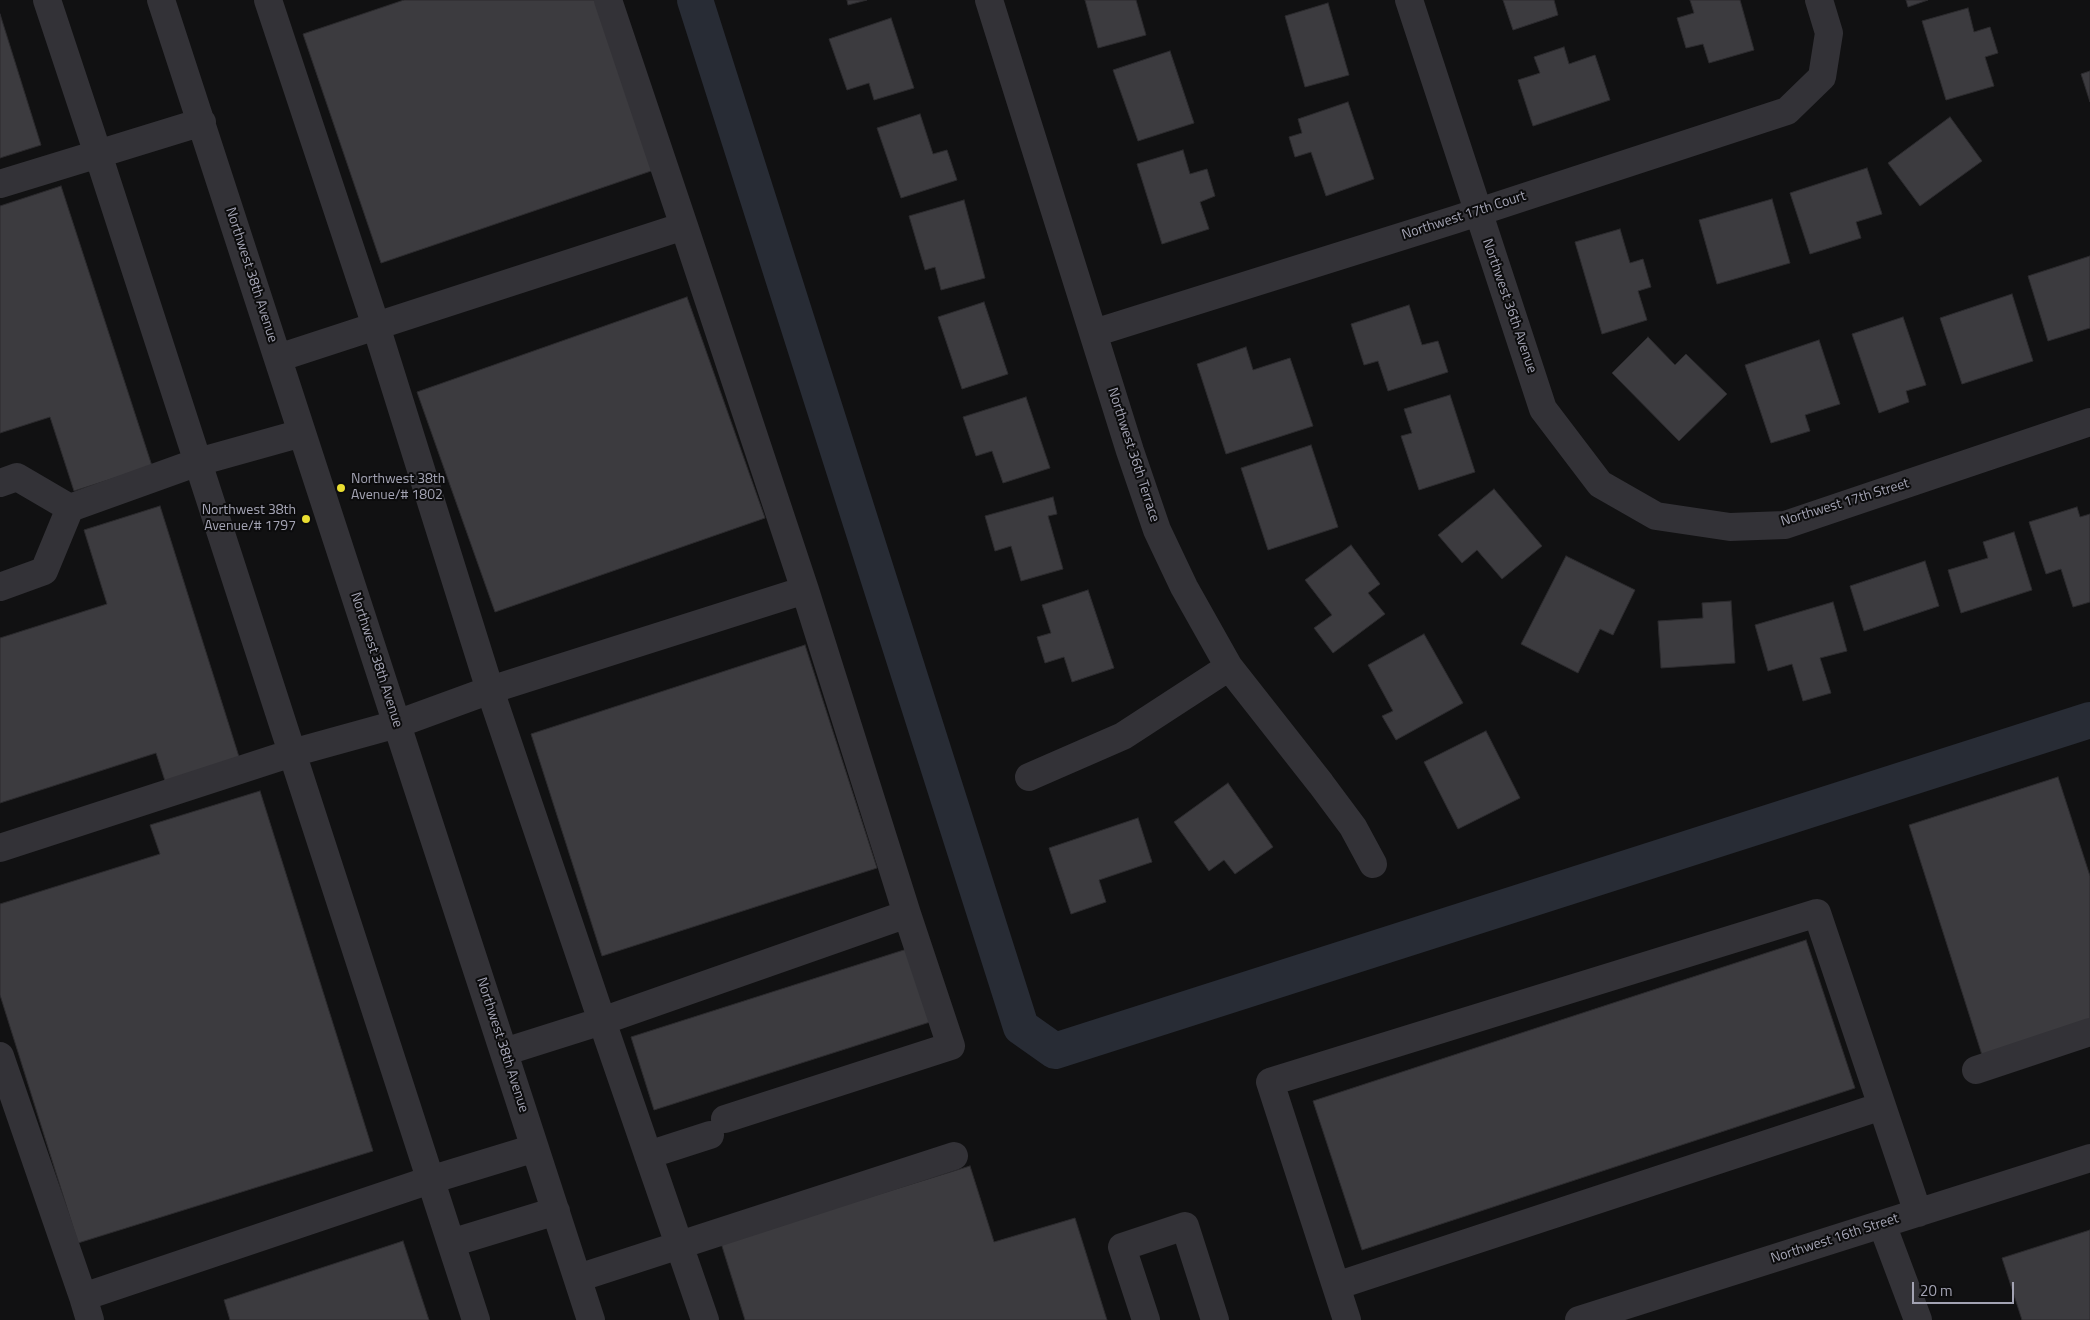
<!DOCTYPE html>
<style>
body{margin:0}
#map{position:relative;width:2090px;height:1320px;overflow:hidden;background:#111112;font-family:"Titillium Web",sans-serif}
canvas{display:block}
.scale{position:absolute;left:1912px;top:1282px;width:102px;height:22px;box-sizing:border-box;border:2px solid #a3a3b3;border-top:0;padding-left:6px;font-size:15px;line-height:18px;white-space:nowrap;color:#a3a3b3;-webkit-text-stroke:4px #0c0c0d;paint-order:stroke}
</style>
<div id="map">
<canvas width="2090" height="1320"></canvas>
<div class="scale">20 m</div>
</div>
<script>
const ctx = document.querySelector('canvas').getContext('2d');
ctx.lineJoin = 'round';
const shape = rows => new Path2D(rows.map(r => 'M' + r).join(''));
function stroke(path, color, width, dash) { ctx.strokeStyle = color; ctx.lineWidth = width; ctx.lineCap = dash ? 'butt' : 'round'; ctx.setLineDash(dash || []); ctx.stroke(path); }
function paint(path, color) { ctx.fillStyle = color; ctx.fill(path, 'evenodd'); }
function write(font, color, halo, rows, align = 'center') {
  ctx.font = font + ' "Titillium Web",sans-serif'; ctx.lineWidth = 4; ctx.setLineDash([]); ctx.textBaseline = 'middle'; ctx.strokeStyle = halo; ctx.fillStyle = color; for (const [text, x, y, turn = 0] of rows) {
    ctx.save(); ctx.translate(x, y); ctx.rotate((+turn || 0) * Math.PI / 180); ctx.textAlign = isNaN(turn) ? turn : align; if (halo) ctx.strokeText(text, 0, 0); ctx.fillText(text, 0, 0); ctx.restore();
  }
}
stroke(shape([
 [695,0,1021,1027,1055,1051,2090,720]
]), '#282c35', 36);
const building = shape([
 [404,0,596,0,654,170,381,263,303,34,404,0],
 [847,0,867,0,848,5,847,0],
 [1085,0,1136,0,1146,35,1098,48,1085,0],
 [1503,0,1554,0,1558,15,1513,30,1503,0],
 [1690,0,1740,0,1754,50,1709,63,1703,44,1686,48,1677,18,1694,13,1690,0],
 [1906,0,1928,0,1908,7,1906,0],
 [1328,3,1349,75,1305,87,1285,16,1328,3],
 [1968,8,1974,32,1990,27,1998,53,1985,57,1994,86,1946,100,1922,21,1968,8],
 [0,14,41,145,0,158,0,14],
 [891,18,914,88,874,100,869,83,847,90,829,39,891,18],
 [1564,47,1569,64,1595,55,1610,100,1533,126,1518,80,1540,73,1534,57,1564,47],
 [1170,51,1194,123,1138,141,1113,70,1170,51],
 [2090,71,2090,102,2081,74,2090,71],
 [1348,102,1374,179,1326,196,1311,152,1295,157,1289,137,1302,133,1298,119,1348,102],
 [920,114,933,154,947,150,957,180,901,198,877,128,920,114],
 [1950,117,1982,161,1920,206,1888,163,1950,117],
 [1183,150,1190,174,1207,169,1215,196,1200,202,1209,229,1162,244,1137,164,1183,150],
 [1867,168,1882,214,1856,222,1861,238,1810,254,1790,193,1867,168],
 [61,186,152,466,74,491,50,417,0,433,0,206,61,186],
 [1772,199,1790,263,1717,284,1699,220,1772,199],
 [964,200,985,278,941,290,935,267,925,270,909,216,964,200],
 [1620,229,1630,263,1643,259,1651,287,1638,291,1647,320,1602,334,1575,242,1620,229],
 [2090,256,2090,328,2048,341,2028,276,2090,256],
 [2012,294,2033,361,1962,384,1940,318,2012,294],
 [687,297,765,518,495,612,417,392,687,297],
 [984,302,1008,374,962,389,938,317,984,302],
 [1409,305,1422,345,1438,341,1448,372,1388,391,1378,361,1364,365,1351,324,1409,305],
 [1903,317,1926,385,1906,391,1909,402,1879,413,1852,334,1903,317],
 [1648,337,1675,365,1686,354,1727,394,1679,441,1612,373,1648,337],
 [1819,340,1840,404,1805,415,1810,431,1771,443,1745,365,1819,340],
 [1246,347,1253,370,1290,358,1313,426,1226,454,1197,364,1246,347],
 [1450,395,1475,472,1419,490,1401,436,1412,433,1404,409,1450,395],
 [1026,397,1050,468,1003,483,992,451,976,456,963,417,1026,397],
 [1311,445,1338,527,1268,550,1241,468,1311,445],
 [1494,489,1542,546,1502,579,1477,550,1462,563,1438,535,1494,489],
 [1053,497,1057,514,1048,516,1063,569,1021,581,1011,546,995,551,985,516,1053,497],
 [160,506,240,760,166,784,156,753,0,803,0,638,107,604,84,530,160,506],
 [2077,507,2080,517,2090,514,2090,602,2073,607,2061,569,2046,574,2029,522,2077,507],
 [2014,532,2032,590,1961,613,1948,570,1988,558,1983,542,2014,532],
 [1351,545,1380,584,1368,593,1385,614,1333,653,1314,628,1332,615,1305,580,1351,545],
 [1566,556,1635,590,1613,635,1600,629,1578,673,1521,644,1566,556],
 [1925,561,1939,606,1864,631,1850,586,1925,561],
 [1088,590,1114,668,1072,682,1064,657,1045,663,1037,637,1051,633,1042,605,1088,590],
 [1731,601,1735,663,1661,668,1658,621,1703,618,1702,603,1731,601],
 [1833,602,1847,651,1820,658,1831,693,1803,701,1792,664,1768,671,1755,625,1833,602],
 [1424,634,1463,703,1396,740,1382,716,1393,711,1368,665,1424,634],
 [805,645,877,868,602,956,531,734,805,645],
 [1486,731,1520,798,1458,829,1424,762,1486,731],
 [2058,777,2090,876,2090,1020,1982,1055,1909,825,2058,777],
 [1228,783,1273,847,1235,874,1224,860,1209,871,1174,822,1228,783],
 [260,791,373,1151,78,1243,0,995,0,904,160,854,150,825,260,791],
 [1138,818,1152,862,1099,880,1106,902,1071,914,1049,848,1138,818],
 [1806,940,1855,1088,1362,1250,1313,1101,1806,940],
 [907,949,930,1022,654,1110,631,1037,907,949],
 [970,1166,994,1242,1075,1218,1107,1320,745,1320,721,1243,970,1166],
 [2090,1230,2090,1320,2022,1320,2002,1258,2090,1230],
 [403,1241,429,1320,230,1320,224,1300,403,1241]
]);
paint(building, '#3c3b3f');
stroke(building, '#2c2b2e', 1);
stroke(shape([
 [161,0,591,1320],
 [268,0,376,326,684,226,608,0],
 [989,0,1130,451,1157,530,1184,587,1229,667,1321,784,1353,827,1373,864],
 [1409,0,1543,409,1600,484,1656,516,1730,527,1785,525,2090,422],
 [202,122,98,154,476,1320],
 [0,184,98,154,47,0],
 [684,226,805,590,490,690,602,1021,907,914,805,590],
 [1094,333,1454,220,1787,111,1822,77,1829,33,1819,0],
 [0,483,17,477,70,508],
 [0,587,44,571,70,508,198,462,302,433],
 [1029,777,1123,736,1229,667],
 [0,848,292,753,397,724,490,690,376,326,278,358],
 [504,1052,602,1021,705,1320],
 [0,1056,83,1297],
 [1976,1070,2090,1032],
 [725,1119,951,1046,907,914],
 [648,1155,710,1135],
 [1882,1224,1918,1320],
 [451,1243,556,1211],
 [578,1278,954,1156],
 [1336,1286,1882,1106],
 [90,1320,83,1297,430,1180,535,1148],
 [1146,1320,1122,1247,1185,1226,1215,1320],
 [1347,1320,1270,1082,1817,913,1918,1213],
 [1579,1320,2090,1158]
]), '#333237', 28);
for (const [x, y, r, color] of [
 [341,488,5,"#eade31"],
 [306,519,5,"#eade31"]
]) { const dot = new Path2D(); dot.arc(x, y, r, 0, 2 * Math.PI); ctx.fillStyle = color; ctx.fill(dot); stroke(dot, '#0c0c0d', 2); }
write('14px', '#a3a3b3', '#0c0c0d', [
 ["Northwest 17th Court",1464,216,-18],
 ["Northwest 38th Avenue",251,275,72],
 ["Northwest 36th Avenue",1509,306,71],
 ["Northwest 36th Terrace",1133,455,72],
 ["Northwest 17th Street",1845,503,-17],
 ["Northwest 38th Avenue",376,660,72],
 ["Northwest 38th Avenue",502,1045,72],
 ["Northwest 16th Street",1835,1239,-18]
]);
write('14px', '#a3a3b3', '#0c0c0d', [
 ["Northwest 38th",351,480],
 ["Avenue/# 1802",351,496],
 ["Northwest 38th",296,511,"right"],
 ["Avenue/# 1797",296,527,"right"]
], 'left');
</script>
